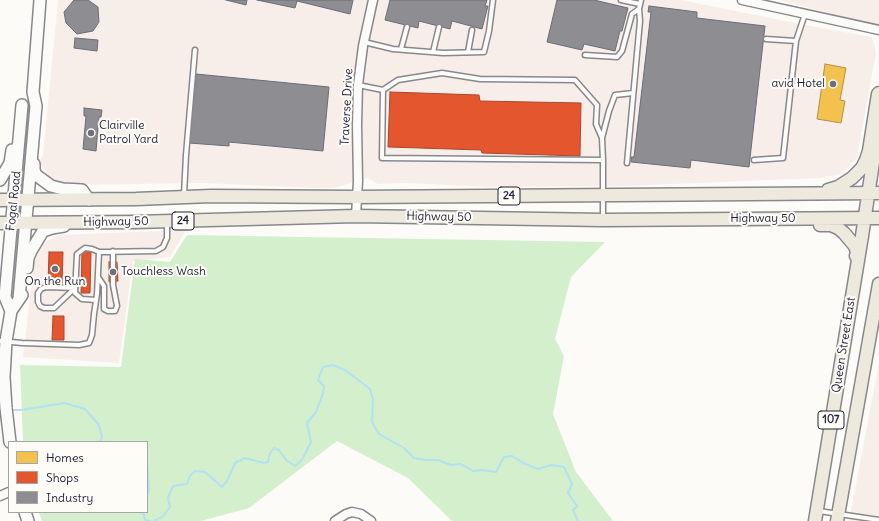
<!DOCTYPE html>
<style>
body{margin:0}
#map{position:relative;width:879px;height:521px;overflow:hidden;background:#fcfbf8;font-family:Delius,sans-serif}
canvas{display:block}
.legend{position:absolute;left:8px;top:441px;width:140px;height:72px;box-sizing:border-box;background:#fdfcf7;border:1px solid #a5a5ac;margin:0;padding:5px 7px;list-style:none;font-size:12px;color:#22223b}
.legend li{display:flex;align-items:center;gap:8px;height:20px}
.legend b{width:20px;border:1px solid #a5a5ac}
</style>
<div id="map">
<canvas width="879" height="521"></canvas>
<ul class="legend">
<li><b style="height:11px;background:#f2c14e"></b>Homes</li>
<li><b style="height:11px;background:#e4572e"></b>Shops</li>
<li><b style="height:11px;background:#8d8d92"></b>Industry</li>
</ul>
</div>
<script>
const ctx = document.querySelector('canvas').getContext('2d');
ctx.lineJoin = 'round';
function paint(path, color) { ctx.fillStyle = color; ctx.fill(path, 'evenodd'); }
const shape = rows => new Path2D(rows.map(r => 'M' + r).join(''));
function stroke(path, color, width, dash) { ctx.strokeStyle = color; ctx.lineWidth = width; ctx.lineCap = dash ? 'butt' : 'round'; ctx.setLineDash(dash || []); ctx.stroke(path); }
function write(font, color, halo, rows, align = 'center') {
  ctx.font = font + ' Delius,sans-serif'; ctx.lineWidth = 4; ctx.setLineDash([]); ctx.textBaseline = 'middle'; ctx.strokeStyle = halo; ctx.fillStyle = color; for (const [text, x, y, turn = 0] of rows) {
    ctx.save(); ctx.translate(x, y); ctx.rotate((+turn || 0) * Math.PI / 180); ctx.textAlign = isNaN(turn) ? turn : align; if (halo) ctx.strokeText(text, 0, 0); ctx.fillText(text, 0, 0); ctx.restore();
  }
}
paint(shape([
 [58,0,681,0,805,25,872,37,876,53,857,158,841,174,820,178,623,186,491,187,405,183,378,184,368,178,334,188,314,188,202,183,71,185,58,183,51,179,42,167,40,161,43,155],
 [779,0,879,0,879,26],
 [186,230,170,257,133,261,119,363,23,357,34,263,43,243,59,235],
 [879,363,879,521,849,521]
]), '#f8eee9');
paint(shape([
 [187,235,605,242,571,277,555,339,564,356,553,414,576,472,613,521,452,521,408,478,337,441,249,508,201,521,42,521,39,512,147,512,147,442,23,442,20,365,121,367,135,259,170,262]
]), '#d3efcb');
const homes = shape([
 [825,64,846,68,840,100,845,101,841,123,817,119,825,64]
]);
paint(homes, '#f2c14e');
stroke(homes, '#b49148', 1);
const shops = shape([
 [390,92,479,95,480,101,581,103,580,156,482,153,481,150,388,147,390,92],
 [82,251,91,252,90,293,81,293,82,251],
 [49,252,63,252,62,285,48,285,49,252],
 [109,262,117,262,118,281,109,282,109,262],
 [53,316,64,316,64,340,52,340,53,316]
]);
paint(shops, '#e4572e');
stroke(shops, '#aa4732', 1);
const industry = shape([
 [74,0,88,0,98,7,99,22,93,31,77,34,66,23,64,12,74,0],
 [226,0,247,0,246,5,226,0],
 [257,0,353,0,350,14,297,1,295,8,257,0],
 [390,0,487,0,485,6,488,6,482,29,452,21,450,29,419,21,418,28,385,20,390,0],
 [557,0,594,0,628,8,622,31,620,31,615,51,584,44,582,50,547,42,557,0],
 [649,6,697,12,697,18,765,26,749,167,691,160,690,168,631,162,631,157,634,157,651,12,648,12,649,6],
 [75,38,98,40,97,51,74,48,75,38],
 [196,74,329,87,323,151,229,142,229,146,189,143,196,74],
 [84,108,102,110,101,117,99,117,96,151,83,149,86,116,84,116,84,108]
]);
paint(industry, '#8d8d92');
stroke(industry, '#6d6d78', 1);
stroke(shape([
 [9,410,21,410,65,403,85,409,99,425,102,437,100,442],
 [147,463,149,490,147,495],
 [143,512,145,520,150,521],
 [154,521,163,516,170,507,168,498,173,486,187,484,190,476,195,471,205,472,222,487,227,481,235,463,245,458,264,463,268,462,270,453,274,448,279,450,286,460,295,466,302,460,311,442,307,423,316,412,323,393,324,386,318,380,323,367,333,365,345,370,370,389,373,399,372,422,379,434,404,448,414,458,425,460,438,460,451,465,461,464,473,471,483,470,496,472,504,457,512,456,523,463,538,469,551,465,564,467,572,484,568,493,577,506,573,510,578,521]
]), '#b2e0f4', 2);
const lane = shape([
 [621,0,640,4],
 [766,39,796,41],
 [364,42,393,49,443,53,484,52,489,31,493,0],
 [401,49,407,27],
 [433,52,439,27],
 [468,52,472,30],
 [585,55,617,57,622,51,632,14,639,9],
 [358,85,383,90,382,158,603,160,603,219],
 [383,90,398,80,442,73,480,79,575,80,597,105,596,124,602,138],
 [603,160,602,138,609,111,615,95,633,93],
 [754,160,783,158,796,41,805,14],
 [627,163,640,21,639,9,641,0],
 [184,195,186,155,195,50],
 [98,277,104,286,104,309,108,311,115,311,117,306,113,285,113,251],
 [46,287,75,288,54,308,44,308,40,306,38,302,38,293,41,289,46,287],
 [96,300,82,299,75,293,77,254,85,248,92,249,99,252],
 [0,341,22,343,79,345,89,343,92,335,94,314,97,294,99,252,156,251,163,247,167,238,167,223],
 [819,511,879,520]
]);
const street = shape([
 [742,0,879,30],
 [356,216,358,181,357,125,358,85,363,46,373,0],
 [0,496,9,492],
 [335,521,346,514,352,512,361,514,371,521]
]);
const secondary = shape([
 [34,164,34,170,36,175,51,186,63,189,82,190,89,200],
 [0,180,10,163,12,150],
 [27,268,28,258,31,251,43,231,52,228,64,226],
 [19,299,36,106,33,92,40,0],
 [11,311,5,297,22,105],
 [10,442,6,408,4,377,6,341,11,311,22,295],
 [25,512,28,521]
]);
const primary = shape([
 [828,190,838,187,852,178,862,168,866,160,869,151,878,94,879,93],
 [0,200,136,199,211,196,356,197,879,193],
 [0,223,135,222,356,216,603,220,879,218],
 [820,225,831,225,838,228,844,233,855,246,857,252,856,256],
 [815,521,862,236,879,122],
 [837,521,879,284]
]);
stroke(lane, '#88888c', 7);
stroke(street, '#88888c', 11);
stroke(secondary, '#88888c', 14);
stroke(primary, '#88888c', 15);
stroke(lane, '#fbfbf9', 4);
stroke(street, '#fbfbf9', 8);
stroke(secondary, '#fbfbf9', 11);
stroke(primary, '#edeadd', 12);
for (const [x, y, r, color] of [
 [833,84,4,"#6e6e7d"],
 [91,133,4,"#6e6e7d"],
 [55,269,4,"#6e6e7d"],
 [113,272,4,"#6e6e7d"]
]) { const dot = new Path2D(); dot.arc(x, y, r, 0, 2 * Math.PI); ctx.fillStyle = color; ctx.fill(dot); stroke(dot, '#fdfcf7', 1.5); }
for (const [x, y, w] of [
 [509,196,22],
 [183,221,22],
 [831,420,26]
]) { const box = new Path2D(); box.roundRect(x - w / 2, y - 9, w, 18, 3); ctx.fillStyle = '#fdfcf7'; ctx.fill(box); stroke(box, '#22223b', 1); }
write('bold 11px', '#22223b', null, [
 ["24",509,196],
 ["24",183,221],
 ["107",831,420]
]);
write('12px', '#22223b', '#fdfcf7', [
 ["avid Hotel",825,84,"right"],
 ["Clairville",99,126],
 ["Patrol Yard",99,140],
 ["Touchless Wash",121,272],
 ["On the Run",55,282,"center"]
], 'left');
write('12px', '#22223b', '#fdfcf7', [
 ["Traverse Drive",347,107,-87],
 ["Fogal Road",14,201,-84],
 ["Highway 50",439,217,1],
 ["Highway 50",763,219],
 ["Highway 50",116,222,-1],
 ["Queen Street East",844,345,-81]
]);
</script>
